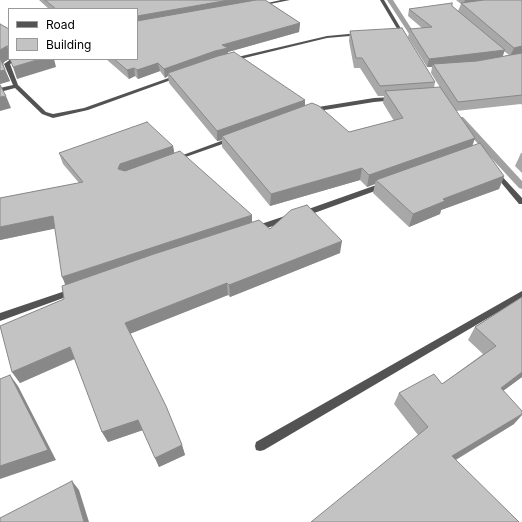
<!DOCTYPE html>
<style>
body{margin:0}
#map{position:relative;width:522px;height:522px;overflow:hidden;background:#fff;font-family:Inter,sans-serif}
canvas{display:block}
.legend{position:absolute;left:8px;top:8px;width:130px;height:52px;box-sizing:border-box;background:#fff;border:1px solid #999;margin:0;padding:5px 7px;list-style:none;font-size:12px;color:#000}
.legend li{display:flex;align-items:center;gap:8px;height:20px}
.legend b{width:20px;border:1px solid #999}
</style>
<div id="map">
<canvas width="522" height="522"></canvas>
<ul class="legend">
<li><b style="height:5px;background:#535353"></b>Road</li>
<li><b style="height:11px;background:#c3c3c3"></b>Building</li>
</ul>
</div>
<script>
const ctx = document.querySelector('canvas').getContext('2d');
ctx.lineJoin = 'round';
const shape = rows => new Path2D(rows.map(r => 'M' + r).join(''));
function paint(path, color) { ctx.fillStyle = color; ctx.fill(path, 'evenodd'); }
function stroke(path, color, width, dash) { ctx.strokeStyle = color; ctx.lineWidth = width; ctx.lineCap = dash ? 'butt' : 'round'; ctx.setLineDash(dash || []); ctx.stroke(path); }
paint(shape([
 [387,0,393,0,420,42,419,43,415,43,387,0],
 [457,117,463,117,522,181,522,189,519,188,457,121,457,117]
]), '#a1a1a1');
paint(shape([
 [281,0,290,0,260,6,258,5,281,0],
 [380,0,384,0,406,37,406,38,402,37,380,0],
 [359,33,361,34,361,35,327,38,232,61,229,59,327,36,359,33],
 [11,59,18,59,10,64,18,85,46,112,53,114,84,108,177,75,182,76,88,110,53,118,42,114,15,88,0,92,0,88,13,85,4,64,11,59],
 [394,97,397,99,396,100,374,102,312,112,309,110,312,108,374,98,394,97],
 [232,137,234,138,234,140,177,160,173,160,172,159,232,137],
 [496,171,498,172,522,198,522,204,519,204,494,174,494,172,496,171],
 [382,183,384,183,387,185,386,187,306,216,303,216,299,214,300,212,382,183],
 [288,215,292,218,291,220,255,232,251,229,252,227,288,215],
 [74,288,77,289,78,291,77,293,0,321,0,313,74,288],
 [522,291,522,298,264,450,260,451,256,450,255,446,256,442,522,291]
]), '#535353');
paint(shape([
 [39,0,265,0,300,23,299,32,228,52,228,54,305,100,305,106,349,132,394,121,383,103,384,96,378,96,360,68,354,68,349,41,350,31,435,82,434,88,441,89,431,73,432,67,427,67,408,37,410,29,422,28,408,16,409,9,452,6,458,11,461,4,456,0,522,0,522,105,521,104,456,111,472,146,504,176,499,189,441,210,440,214,409,227,373,193,375,184,367,187,360,180,270,206,222,147,222,140,217,141,169,83,168,76,165,78,160,71,138,79,135,76,129,79,106,59,137,59,137,9,49,9],
 [504,51,509,55,502,57],
 [0,24,9,29,9,59,4,62,3,64,10,81,0,84],
 [173,146,174,153,252,223,270,229,340,253,230,297,228,295,130,334,182,445,185,455,159,467,143,430,108,442,102,432,75,359,20,383,12,372,64,299,65,285,55,228,0,240,0,198,79,183,63,164,59,153],
 [521,153,522,153,522,173,515,166],
 [522,297,522,377,503,391,514,424,456,460,418,435,394,404,399,393,442,384,483,354,468,340,475,327]
]), '#a8a8a8');
paint(shape([
 [229,0,257,0,137,24,137,16],
 [465,0,502,0,463,6],
 [300,23,299,32,228,52,228,57,168,73,168,76,165,78,164,69,222,45],
 [7,46,9,52,9,59,4,62,3,65,0,58,0,50],
 [522,46,522,54,510,56,514,48],
 [505,50,502,58,434,66,433,64,432,67,427,67,429,59],
 [40,59,54,59,56,67,17,79,13,67],
 [158,63,160,71,138,79,137,70],
 [134,68,135,76,129,79,127,70],
 [5,70,10,81,0,84,0,71],
 [6,96,11,108,0,111,0,97],
 [305,100,305,110,222,136,222,140,217,141,217,131],
 [475,138,471,150,376,180,375,184,367,187,369,175],
 [173,146,175,157,121,180,118,169,120,164],
 [362,168,360,180,270,206,271,194],
 [504,176,499,189,441,210,440,214,409,227,413,214,443,199],
 [252,215,252,226,67,288,62,277],
 [53,216,58,228,0,240,0,227],
 [342,241,340,253,230,297,229,285],
 [227,283,228,295,129,334,125,323],
 [70,347,76,358,20,383,12,372],
 [522,372,522,377,492,399,501,388],
 [10,375,18,386,56,460,0,479,0,466],
 [522,414,522,415,514,424,445,466,452,456],
 [138,420,143,430,108,442,102,432],
 [182,445,185,455,159,467,155,458],
 [72,481,79,490,89,522,84,522]
]), '#888');
const building = shape([
 [45,0,229,0,137,16,137,9,56,9,45,0],
 [256,0,265,0,300,23,222,45,228,48,215,51,164,69,158,63,137,70,134,68,127,70,114,59,137,59,137,21,256,0],
 [484,0,522,0,522,46,514,48,461,3,484,0],
 [452,3,452,6,505,50,429,59,410,29,432,27,409,9,452,3],
 [0,24,9,29,9,46,7,46,0,50,0,24],
 [402,28,435,82,380,86,362,58,356,58,350,31,402,28],
 [234,52,305,100,217,131,168,73,218,56,234,52],
 [522,53,522,95,458,102,433,64,477,61,522,53],
 [0,58,5,70,0,71,0,58],
 [10,59,40,59,13,67,10,59],
 [0,85,6,96,0,97,0,85],
 [440,87,475,138,369,175,362,168,271,194,222,136,312,103,319,106,349,132,403,118,385,91,440,87],
 [147,122,173,146,120,164,118,169,125,171,180,151,252,215,62,277,53,216,0,227,0,198,83,182,59,153,147,122],
 [480,143,504,176,443,199,445,201,413,214,376,180,480,143],
 [307,205,342,241,229,285,227,283,125,323,166,406,182,445,155,458,138,420,102,432,70,347,12,372,0,326,64,299,62,286,154,254,259,220,270,229,291,210,307,205],
 [522,297,522,372,501,388,522,411,522,414,452,456,519,522,311,522,428,427,399,393,434,374,442,384,496,346,475,327,522,297],
 [10,375,48,450,0,466,0,379,10,375],
 [72,481,84,522,0,522,0,518,72,481]
]);
paint(building, '#c3c3c3');
stroke(building, '#888', 1);
</script>
